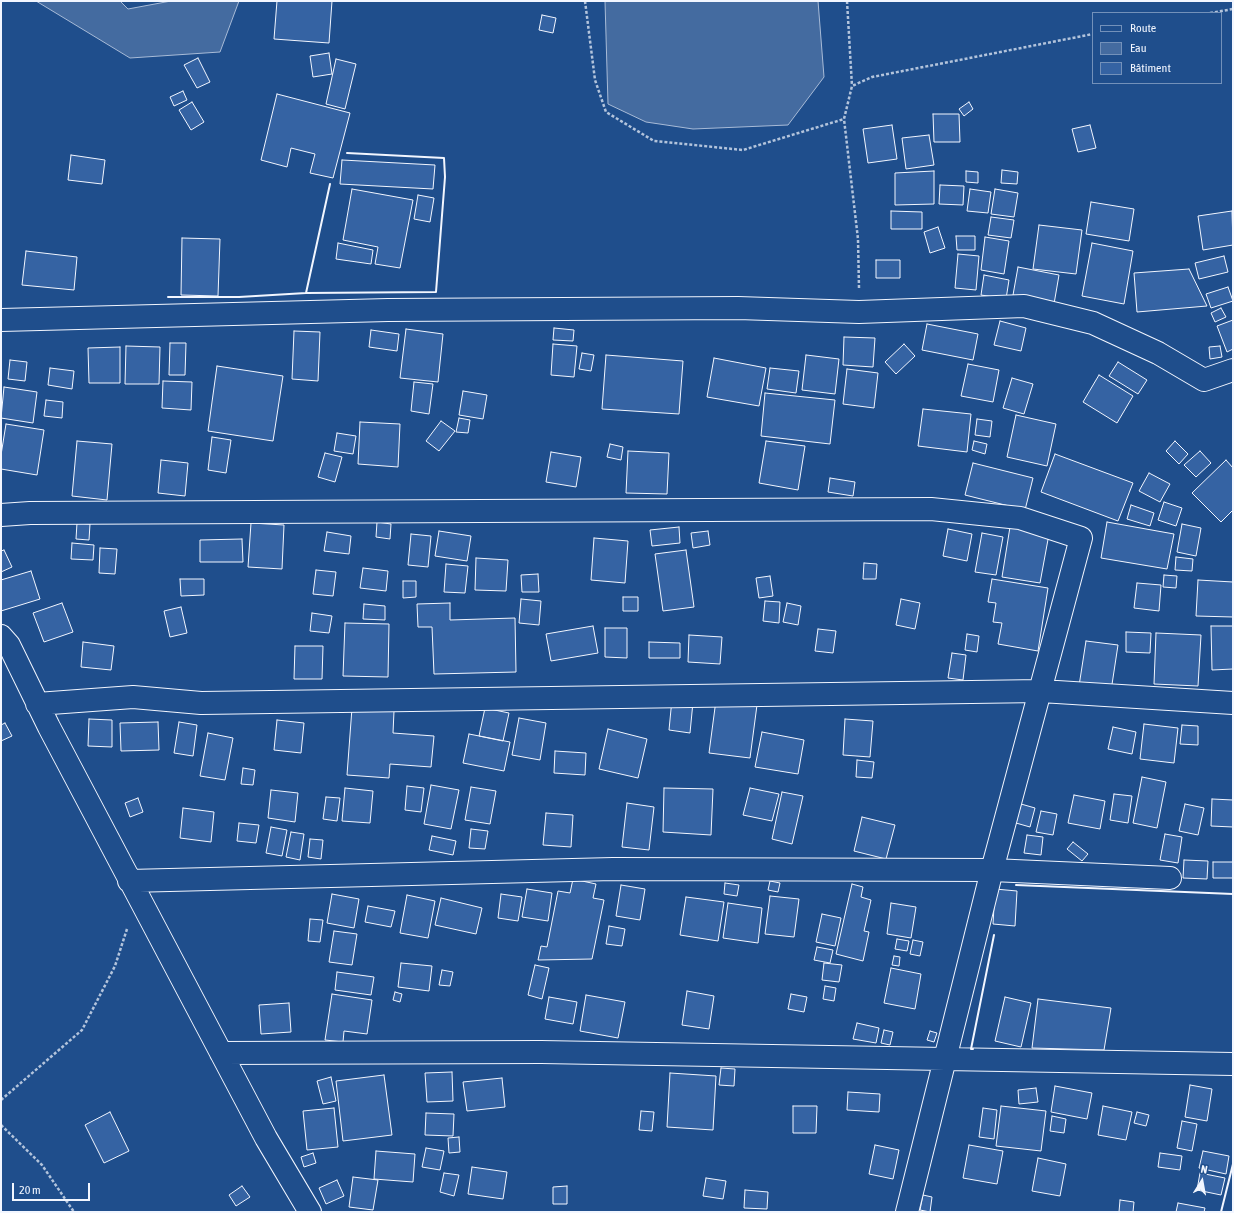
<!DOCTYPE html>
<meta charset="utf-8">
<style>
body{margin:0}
#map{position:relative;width:1234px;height:1213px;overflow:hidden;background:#1f4e8c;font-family:"Asap Condensed",sans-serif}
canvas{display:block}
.frame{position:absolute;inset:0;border:2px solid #f2f6ff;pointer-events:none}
.legend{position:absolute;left:1092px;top:12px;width:130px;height:72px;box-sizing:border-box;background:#1f4e8c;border:1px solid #7391ba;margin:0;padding:5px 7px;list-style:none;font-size:12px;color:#f2f6ff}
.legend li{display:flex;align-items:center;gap:8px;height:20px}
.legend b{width:20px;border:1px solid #7391ba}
.north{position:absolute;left:1182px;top:1161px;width:40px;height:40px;-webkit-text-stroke:3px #1f4e8c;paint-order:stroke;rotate:11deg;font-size:11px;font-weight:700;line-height:16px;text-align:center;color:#f2f6ff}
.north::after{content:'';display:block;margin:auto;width:14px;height:18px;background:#f2f6ff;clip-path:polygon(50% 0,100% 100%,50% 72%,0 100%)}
.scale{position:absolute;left:12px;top:1183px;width:78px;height:18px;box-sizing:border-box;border:2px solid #f2f6ff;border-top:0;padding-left:5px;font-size:12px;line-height:14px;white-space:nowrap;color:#f2f6ff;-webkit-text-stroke:3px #1f4e8c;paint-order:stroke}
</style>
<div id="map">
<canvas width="1234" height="1213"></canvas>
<div class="frame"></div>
<ul class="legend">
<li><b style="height:5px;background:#1f4e8c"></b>Route</li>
<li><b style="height:11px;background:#446ba0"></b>Eau</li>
<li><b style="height:11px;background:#3563a3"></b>Bâtiment</li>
</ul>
<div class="north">N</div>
<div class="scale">20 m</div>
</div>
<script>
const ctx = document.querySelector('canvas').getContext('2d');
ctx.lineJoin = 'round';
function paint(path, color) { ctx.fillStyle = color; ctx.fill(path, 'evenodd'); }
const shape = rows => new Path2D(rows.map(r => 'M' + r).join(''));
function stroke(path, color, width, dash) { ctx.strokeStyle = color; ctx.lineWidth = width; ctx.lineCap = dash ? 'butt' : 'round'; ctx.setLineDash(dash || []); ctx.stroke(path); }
const water = shape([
 [36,1,120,1,128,9,171,1,239,1,220,52,130,58,36,1],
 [605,1,818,1,824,77,788,125,693,129,646,122,608,104,605,1]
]);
paint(water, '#446ba0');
stroke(water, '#a8bbd7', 1);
const building = shape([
 [277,1,332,1,329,43,274,39,277,1],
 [542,15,556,18,553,33,539,30,542,15],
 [329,53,332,74,313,77,310,56,329,53],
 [198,58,210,82,197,88,184,65,198,58],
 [336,59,356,64,345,109,326,104,336,59],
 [183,91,187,100,174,106,170,97,183,91],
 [277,94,350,113,333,178,310,173,315,154,291,148,287,167,261,160,277,94],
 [192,102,204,122,191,130,179,110,192,102],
 [969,102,973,109,964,116,959,109,969,102],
 [933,114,959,114,960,142,934,142,933,114],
 [892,125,897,159,868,163,863,129,892,125],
 [1090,125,1096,148,1078,152,1072,129,1090,125],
 [929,135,934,165,906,169,902,138,929,135],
 [71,155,105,160,102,184,68,180,71,155],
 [342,160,435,165,433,189,340,184,342,160],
 [1002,170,1018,172,1017,184,1001,183,1002,170],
 [934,171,934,204,895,205,895,173,934,171],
 [966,171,978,172,978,183,966,182,966,171],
 [940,185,964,186,963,205,939,204,940,185],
 [352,189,413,200,400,268,375,264,378,247,343,240,352,189],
 [970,189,991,192,988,213,967,211,970,189],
 [995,189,1018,193,1014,217,991,214,995,189],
 [418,195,434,198,430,222,414,219,418,195],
 [1091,202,1134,209,1129,241,1086,234,1091,202],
 [891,211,922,212,922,229,891,229,891,211],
 [1232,211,1233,245,1203,250,1198,216,1232,211],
 [991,217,1014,220,1011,238,988,235,991,217],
 [1039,225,1082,230,1076,274,1033,269,1039,225],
 [938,227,945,248,930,253,924,232,938,227],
 [956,236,975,236,975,250,957,250,956,236],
 [985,237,1009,241,1004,274,981,270,985,237],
 [182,238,220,239,218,296,181,295,182,238],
 [338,243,373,250,371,264,336,259,338,243],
 [1092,243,1133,251,1124,304,1082,296,1092,243],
 [26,251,77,257,74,290,22,285,26,251],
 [958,254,979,256,976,290,955,288,958,254],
 [1224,256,1228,272,1199,279,1195,263,1224,256],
 [876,260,900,260,900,278,876,278,876,260],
 [1018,267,1059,275,1054,304,1013,295,1018,267],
 [1189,269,1207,306,1137,312,1134,273,1189,269],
 [984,275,1009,280,1006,299,981,295,984,275],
 [1228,287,1233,301,1211,308,1206,294,1228,287],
 [1221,308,1226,317,1215,322,1211,313,1221,308],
 [1233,320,1233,349,1227,352,1217,326,1233,320],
 [1000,321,1026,328,1021,351,994,345,1000,321],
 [927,324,978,334,973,360,922,350,927,324],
 [554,328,574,330,573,341,553,340,554,328],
 [406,329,443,334,438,382,400,378,406,329],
 [371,330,399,334,397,351,369,347,371,330],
 [294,331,320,332,318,381,292,379,294,331],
 [844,337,875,338,873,367,843,365,844,337],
 [170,343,186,343,185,375,169,375,170,343],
 [553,344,577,346,574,377,551,375,553,344],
 [904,344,915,356,896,374,885,362,904,344],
 [126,346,160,347,159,384,125,384,126,346],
 [1220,346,1222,357,1210,359,1209,347,1220,346],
 [120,347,120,383,89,383,88,348,120,347],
 [582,353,594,355,591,371,579,369,582,353],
 [606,355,683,361,679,414,602,409,606,355],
 [806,355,839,359,835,394,802,390,806,355],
 [714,358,766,368,759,406,707,397,714,358],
 [10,360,27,362,25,381,8,379,10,360],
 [1118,362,1147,380,1138,394,1109,376,1118,362],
 [968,364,999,370,993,402,961,396,968,364],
 [217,366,283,376,273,441,208,431,217,366],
 [50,368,74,371,72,389,48,385,50,368],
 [770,368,799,371,796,393,767,389,770,368],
 [847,369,878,373,874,408,843,404,847,369],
 [1099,375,1133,396,1117,423,1083,402,1099,375],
 [1012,378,1033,384,1024,414,1003,408,1012,378],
 [163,381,192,382,191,410,162,408,163,381],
 [414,382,433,384,429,414,411,411,414,382],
 [4,387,37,392,33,423,1,418,4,387],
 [463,391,487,395,483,419,459,415,463,391],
 [765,393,835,400,830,444,761,436,765,393],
 [46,400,63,402,62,418,44,416,46,400],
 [923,409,971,414,967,452,918,446,923,409],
 [1016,415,1056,424,1047,466,1007,457,1016,415],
 [459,418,470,420,468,433,456,432,459,418],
 [977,419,992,421,990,437,975,435,977,419],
 [441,421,455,431,439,451,426,441,441,421],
 [360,422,400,424,398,467,358,464,360,422],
 [6,424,44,430,37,475,1,469,1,455,6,424],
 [337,433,356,436,353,454,334,451,337,433],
 [212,437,231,440,226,473,208,470,212,437],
 [77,441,112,444,107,500,72,496,77,441],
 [766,441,805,446,798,490,759,483,766,441],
 [974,441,987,444,985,454,972,450,974,441],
 [1175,441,1188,454,1179,464,1166,451,1175,441],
 [610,444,623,447,621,460,607,457,610,444],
 [628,451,669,453,667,494,626,493,628,451],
 [1200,451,1211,463,1196,477,1184,465,1200,451],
 [551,452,581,457,576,487,546,482,551,452],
 [325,453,342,457,335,482,318,477,325,453],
 [1055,454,1133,483,1118,521,1041,492,1055,454],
 [161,460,188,463,185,496,158,493,161,460],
 [1226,460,1233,468,1233,510,1221,522,1192,493,1226,460],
 [973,463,1033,478,1025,510,965,495,973,463],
 [1149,473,1170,484,1160,502,1139,491,1149,473],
 [830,478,855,482,853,496,828,492,830,478],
 [1164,502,1182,508,1176,526,1158,520,1164,502],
 [1131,505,1154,513,1150,526,1127,519,1131,505],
 [377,522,391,524,390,539,376,537,377,522],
 [1107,522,1174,534,1167,569,1101,558,1107,522],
 [77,523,90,524,89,540,76,539,77,523],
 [251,523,284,525,282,569,248,567,251,523],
 [1182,524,1201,528,1196,556,1177,552,1182,524],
 [679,527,680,543,652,546,650,530,679,527],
 [1010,527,1049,534,1040,583,1002,577,1010,527],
 [948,529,972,534,967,561,943,556,948,529],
 [439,531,471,536,467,561,435,556,439,531],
 [708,531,710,545,693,548,691,533,708,531],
 [327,532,351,536,349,554,324,551,327,532],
 [982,533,1003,537,996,575,975,572,982,533],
 [411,534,431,536,428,567,408,565,411,534],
 [594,538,628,541,625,583,591,580,594,538],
 [242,539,243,562,200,562,200,540,242,539],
 [72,543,94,545,93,560,71,559,72,543],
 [100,548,117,549,115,574,99,573,100,548],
 [4,550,12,567,1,572,1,551,4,550],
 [686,550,694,607,663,611,655,554,686,550],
 [1176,557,1193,559,1192,571,1175,570,1176,557],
 [476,558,508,560,506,591,475,590,476,558],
 [864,563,877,564,876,579,863,579,864,563],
 [446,564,468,566,465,593,444,592,446,564],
 [363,568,388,571,386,591,360,588,363,568],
 [316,570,336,572,333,596,313,594,316,570],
 [31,571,40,599,1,611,1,580,31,571],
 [538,574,539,592,522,592,521,575,538,574],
 [1164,575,1177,576,1176,588,1163,587,1164,575],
 [770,576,773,596,759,598,756,578,770,576],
 [180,579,204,579,204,595,181,596,180,579],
 [992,579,1048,588,1038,651,998,644,1002,623,993,622,996,603,988,602,992,579],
 [1198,580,1233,582,1233,617,1196,616,1198,580],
 [403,581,416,581,416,597,403,598,403,581],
 [1137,583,1161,585,1159,611,1134,608,1137,583],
 [623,597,638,597,638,611,623,611,623,597],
 [521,599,541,601,539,625,519,623,521,599],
 [901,599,920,603,915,629,896,625,901,599],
 [765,601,780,602,779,623,763,621,765,601],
 [62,603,73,632,44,642,33,613,62,603],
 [450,603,450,620,515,618,516,672,434,674,432,627,418,627,417,604,450,603],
 [787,603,801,606,798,625,783,622,787,603],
 [364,604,385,606,385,620,363,619,364,604],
 [181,607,187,633,170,637,164,611,181,607],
 [312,613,332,616,329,633,310,631,312,613],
 [345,623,389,624,388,677,343,676,345,623],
 [593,626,598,653,551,661,546,634,593,626],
 [1211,626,1233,626,1233,669,1212,670,1211,626],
 [605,628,627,628,627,658,605,657,605,628],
 [818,629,836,631,833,653,815,651,818,629],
 [1126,632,1151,633,1150,653,1126,652,1126,632],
 [1156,633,1201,635,1198,686,1154,684,1156,633],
 [967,634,979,636,977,652,965,650,967,634],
 [689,635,722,637,720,664,688,662,689,635],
 [1086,641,1118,645,1111,691,1079,686,1086,641],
 [83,642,114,646,111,670,81,667,83,642],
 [649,642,680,643,680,658,649,658,649,642],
 [295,646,323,646,322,679,294,679,295,646],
 [952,653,966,655,963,680,948,678,952,653],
 [672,699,693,702,690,733,669,730,672,699],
 [716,700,757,705,750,758,709,753,716,700],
 [352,708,394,711,393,733,434,736,431,767,390,764,389,778,347,775,352,708],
 [485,708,509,713,503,741,479,736,485,708],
 [519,718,546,723,540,760,512,755,519,718],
 [89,719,112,720,112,747,88,746,89,719],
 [845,719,873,721,870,757,843,755,845,719],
 [277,720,304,723,301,753,274,750,277,720],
 [158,722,159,750,121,751,120,723,158,722],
 [179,722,197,725,193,756,174,753,179,722],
 [5,723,12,736,1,741,1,725,5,723],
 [1144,724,1178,728,1174,763,1140,759,1144,724],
 [1182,725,1198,726,1198,745,1180,744,1182,725],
 [1113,727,1136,732,1132,754,1108,749,1113,727],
 [608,729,647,739,638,778,599,769,608,729],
 [762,732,804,740,798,774,755,767,762,732],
 [208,733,233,738,225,780,200,776,208,733],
 [469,734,510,742,504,771,463,763,469,734],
 [555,751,586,753,585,775,554,773,555,751],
 [857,760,874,762,872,778,856,777,857,760],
 [243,768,255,770,253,785,241,784,243,768],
 [1142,777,1166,782,1157,828,1133,823,1142,777],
 [431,785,459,790,451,829,424,824,431,785],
 [407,786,424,788,421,812,405,810,407,786],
 [471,787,496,791,490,824,465,820,471,787],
 [345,788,373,791,370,823,342,821,345,788],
 [664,788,713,789,711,835,663,832,664,788],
 [750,788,779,794,772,821,743,815,750,788],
 [271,790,298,793,295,822,268,818,271,790],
 [782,792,803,796,792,844,772,839,782,792],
 [1114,794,1132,796,1128,823,1110,820,1114,794],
 [1074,795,1105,801,1100,829,1068,823,1074,795],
 [326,797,340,798,337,821,323,819,326,797],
 [138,798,143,812,130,817,125,803,138,798],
 [1212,799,1233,800,1233,827,1211,826,1212,799],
 [627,803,654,807,649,850,622,847,627,803],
 [1021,804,1035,808,1030,827,1016,823,1021,804],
 [1185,804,1204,808,1198,835,1179,831,1185,804],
 [183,808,214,812,211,842,180,838,183,808],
 [1041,811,1057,814,1053,835,1036,832,1041,811],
 [546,813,573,815,571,847,543,845,546,813],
 [862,817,895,825,886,859,854,851,862,817],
 [239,823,259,825,256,843,237,841,239,823],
 [271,827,287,830,282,856,266,853,271,827],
 [471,829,488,831,485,849,469,848,471,829],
 [291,832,304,834,300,860,286,857,291,832],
 [1165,834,1182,837,1178,863,1160,860,1165,834],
 [1027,835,1043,837,1041,855,1024,853,1027,835],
 [432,836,456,841,453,855,429,850,432,836],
 [310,839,323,840,321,859,308,857,310,839],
 [1073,842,1088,854,1082,861,1067,849,1073,842],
 [1184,860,1208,861,1207,879,1183,878,1184,860],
 [1213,862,1233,862,1233,878,1213,878,1213,862],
 [573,879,596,884,593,898,604,900,592,959,538,960,541,946,547,947,558,891,570,893,573,879],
 [770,881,780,883,778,892,768,890,770,881],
 [725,883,739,885,737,896,724,894,725,883],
 [852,884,863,887,861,897,871,900,864,931,869,932,863,961,836,954,852,884],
 [621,885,645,889,640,920,616,916,621,885],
 [527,889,552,893,548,921,522,917,527,889],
 [995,889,1017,891,1015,926,993,924,995,889],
 [332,894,359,899,354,928,327,923,332,894],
 [501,894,522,897,518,921,498,918,501,894],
 [407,895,435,901,428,938,400,933,407,895],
 [770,896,799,899,794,937,765,934,770,896],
 [686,897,724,902,718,941,680,935,686,897],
 [441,898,482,908,476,934,435,925,441,898],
 [728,903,762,908,758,943,723,938,728,903],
 [891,903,916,907,911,938,887,934,891,903],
 [368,906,395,911,391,927,365,922,368,906],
 [822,914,841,918,835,946,816,942,822,914],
 [310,919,323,920,320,942,308,941,310,919],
 [609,926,625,929,622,946,606,944,609,926],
 [334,931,357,934,352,965,329,962,334,931],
 [897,939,909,941,907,951,895,949,897,939],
 [913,940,923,942,920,956,910,954,913,940],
 [817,947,833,950,830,963,814,960,817,947],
 [894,956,900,957,899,966,892,965,894,956],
 [401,963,432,966,429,991,398,987,401,963],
 [824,963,842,965,839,982,822,980,824,963],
 [535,965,549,968,542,999,528,995,535,965],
 [891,968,921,974,915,1009,884,1003,891,968],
 [442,970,453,972,450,986,439,985,442,970],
 [337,972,374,977,371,995,335,990,337,972],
 [825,986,836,988,834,1001,823,999,825,986],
 [687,991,714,996,709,1029,682,1025,687,991],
 [395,992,402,994,400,1002,393,1000,395,992],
 [332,994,372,1000,367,1034,344,1031,343,1042,325,1040,332,994],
 [791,994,807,997,804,1012,788,1009,791,994],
 [586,995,625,1002,618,1038,580,1031,586,995],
 [549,997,577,1002,573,1024,545,1019,549,997],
 [1005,997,1031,1003,1021,1047,995,1041,1005,997],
 [1038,999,1111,1008,1104,1050,1032,1048,1038,999],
 [289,1003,291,1032,261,1034,259,1005,289,1003],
 [857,1023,879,1028,876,1043,853,1039,857,1023],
 [884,1030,893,1032,890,1045,881,1043,884,1030],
 [930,1031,937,1033,934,1042,927,1040,930,1031],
 [721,1068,735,1069,734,1086,719,1085,721,1068],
 [452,1072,453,1101,427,1102,425,1073,452,1072],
 [670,1073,716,1076,713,1130,667,1127,670,1073],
 [384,1075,392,1135,343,1141,336,1081,384,1075],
 [331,1077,336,1101,323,1104,317,1081,331,1077],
 [502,1078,505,1107,467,1111,463,1082,502,1078],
 [1190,1085,1212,1089,1207,1121,1185,1117,1190,1085],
 [1055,1086,1092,1093,1087,1119,1051,1112,1055,1086],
 [1036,1088,1038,1102,1019,1104,1018,1090,1036,1088],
 [848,1092,880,1094,879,1112,847,1110,848,1092],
 [793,1106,817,1106,816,1133,793,1133,793,1106],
 [1001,1106,1046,1111,1041,1151,996,1146,1001,1106],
 [1103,1106,1132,1112,1126,1140,1098,1135,1103,1106],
 [334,1108,338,1147,307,1150,303,1111,334,1108],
 [983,1108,997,1110,994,1139,979,1137,983,1108],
 [641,1111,654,1112,652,1131,639,1130,641,1111],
 [110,1112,129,1151,104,1163,85,1125,110,1112],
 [1137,1112,1149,1115,1146,1126,1134,1123,1137,1112],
 [426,1113,454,1114,453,1136,425,1135,426,1113],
 [1052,1116,1066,1119,1064,1133,1050,1131,1052,1116],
 [1182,1121,1197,1124,1192,1151,1177,1148,1182,1121],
 [459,1137,460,1152,449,1153,448,1138,459,1137],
 [875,1145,899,1150,893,1179,869,1174,875,1145],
 [969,1145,1003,1151,997,1184,963,1178,969,1145],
 [426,1148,444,1151,440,1170,422,1167,426,1148],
 [376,1151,415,1154,413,1182,374,1179,376,1151],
 [1203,1151,1229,1156,1226,1174,1199,1168,1203,1151],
 [313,1153,316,1163,304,1167,301,1157,313,1153],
 [1160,1153,1182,1156,1180,1170,1158,1167,1160,1153],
 [1038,1158,1066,1164,1060,1196,1032,1191,1038,1158],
 [472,1167,507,1172,503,1199,468,1194,472,1167],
 [444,1173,459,1175,454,1196,440,1192,444,1173],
 [1200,1173,1225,1178,1221,1195,1197,1190,1200,1173],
 [353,1177,378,1180,373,1210,349,1207,353,1177],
 [706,1178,726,1181,723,1199,703,1196,706,1178],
 [337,1180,344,1196,326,1204,319,1188,337,1180],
 [242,1186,250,1197,236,1206,229,1195,242,1186],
 [567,1186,567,1204,553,1204,553,1187,567,1186],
 [745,1190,768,1192,767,1209,744,1208,745,1190],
 [923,1195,932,1197,930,1212,920,1210,923,1195],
 [1120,1200,1134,1202,1133,1212,1119,1212,1120,1200],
 [1178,1203,1205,1208,1204,1212,1176,1212,1178,1203]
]);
paint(building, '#3563a3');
stroke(building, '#f2f6ff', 1);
const minor = shape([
 [1,320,388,310,738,308,859,312,1024,306,1093,323,1158,353,1204,380,1233,370],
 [1,515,30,513,931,509,1020,518,1081,538,992,870,907,1212],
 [1,636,9,645,49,727,266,1138,310,1212],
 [37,704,133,697,201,703,1041,691,1233,703],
 [129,881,613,869,992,870,1170,878],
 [221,1053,541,1052,1233,1064]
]);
stroke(minor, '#f2f6ff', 24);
stroke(shape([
 [585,1,595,80,606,112,654,141,743,150,844,119],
 [847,1,852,86],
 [1210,13,1233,9],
 [859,288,858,239,844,119,852,86,872,77,1093,34],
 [1,1100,82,1030,115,966,127,929],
 [1,1125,42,1165,74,1212]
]), '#b3c4dc', 2.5, [3, 2]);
stroke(minor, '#1f4e8c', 22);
stroke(shape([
 [306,293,330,184],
 [168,297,239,297,306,293,436,292,445,177,444,158,347,153],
 [1016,885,1233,894],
 [973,1049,971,1049,994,935],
 [1221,1212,1233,1164]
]), '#f2f6ff', 2);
</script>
